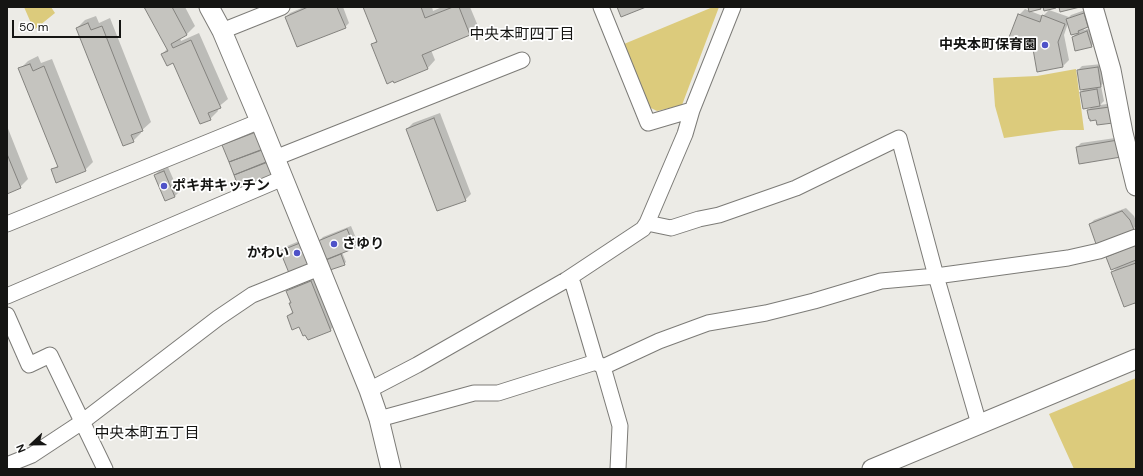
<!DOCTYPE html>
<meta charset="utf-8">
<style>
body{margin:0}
#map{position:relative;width:1143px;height:476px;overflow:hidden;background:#ecebe6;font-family:"DM Sans",sans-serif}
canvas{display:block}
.frame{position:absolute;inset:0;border:8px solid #151513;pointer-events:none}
.north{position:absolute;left:12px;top:424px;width:40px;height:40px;-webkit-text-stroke:3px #fff;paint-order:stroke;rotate:248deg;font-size:11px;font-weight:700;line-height:16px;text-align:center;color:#151513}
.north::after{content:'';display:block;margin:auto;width:14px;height:18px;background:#151513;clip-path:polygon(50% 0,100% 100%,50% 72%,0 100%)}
.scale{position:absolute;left:12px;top:20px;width:109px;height:18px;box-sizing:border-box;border:2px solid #151513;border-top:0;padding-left:5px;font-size:12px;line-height:14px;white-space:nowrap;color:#151513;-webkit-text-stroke:3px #fff;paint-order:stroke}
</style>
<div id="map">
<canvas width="1143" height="476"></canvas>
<div class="frame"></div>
<div class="north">N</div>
<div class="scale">50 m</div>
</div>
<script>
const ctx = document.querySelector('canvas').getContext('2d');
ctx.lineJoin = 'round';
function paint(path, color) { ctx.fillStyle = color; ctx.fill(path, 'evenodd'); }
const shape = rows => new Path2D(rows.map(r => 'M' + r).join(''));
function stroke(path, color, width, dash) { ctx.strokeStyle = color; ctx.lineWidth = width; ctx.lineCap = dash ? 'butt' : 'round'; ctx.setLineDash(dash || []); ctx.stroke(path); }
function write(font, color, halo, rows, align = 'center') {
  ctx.font = font + ' "DM Sans","Noto Sans JP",sans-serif'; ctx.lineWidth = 3.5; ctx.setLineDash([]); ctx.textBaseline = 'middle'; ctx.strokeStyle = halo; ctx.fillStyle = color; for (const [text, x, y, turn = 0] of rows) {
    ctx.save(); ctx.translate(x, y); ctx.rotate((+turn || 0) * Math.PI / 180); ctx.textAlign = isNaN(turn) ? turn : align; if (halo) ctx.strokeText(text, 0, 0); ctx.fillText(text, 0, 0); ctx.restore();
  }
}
paint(shape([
 [24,7,51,7,55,13,34,30],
 [713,7,719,7,682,105,657,111,649,107,624,44],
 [1076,69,1084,130,1061,130,1004,138,995,106,993,78,1037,76],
 [1136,378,1136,469,1074,469,1049,414]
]), '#dccb7c');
paint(shape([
 [145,7,185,7,195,26,187,34,180,38,181,41,199,33,228,99,217,108,218,111,210,119,174,61,162,54,168,48],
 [304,7,343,7,349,23,345,27,286,17,290,13],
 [364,7,432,7,433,11,442,7,470,7,478,26,470,34,431,50,435,60,427,69,372,45,377,40],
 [1029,7,1042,7,1030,11,1043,16,1049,10,1069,17,1071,15,1088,9,1092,22,1088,26,1083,28,1084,30,1091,28,1095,42,1091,46,1073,37,1078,32,1068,23,1064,35,1069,60,1063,66,1033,48,1019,15,1025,9,1030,11],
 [96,16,99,23,110,18,151,122,141,131,141,133,133,141,77,28,85,20],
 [38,56,41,63,52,59,93,162,85,170,53,170,58,165,20,69,28,61],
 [1102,64,1104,82,1101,86,1104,101,1100,105,1114,103,1097,119,1088,110,1092,107,1081,92,1085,88,1078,70,1082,66],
 [440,113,471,194,465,200,407,129,413,123],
 [7,126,28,179,20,187,7,193],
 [260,129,277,171,240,189,223,146,227,141],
 [1122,137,1124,152,1077,147,1081,143],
 [168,167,179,192,175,196,166,200,155,175,159,171],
 [1126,208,1134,216,1136,221,1136,226,1133,229,1090,224,1094,220],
 [351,226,358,243,354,247,342,252,346,262,344,264,327,261,331,256,319,241,323,237],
 [304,239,313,260,281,251,285,247],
 [1136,242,1136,302,1112,272,1119,266,1107,257,1111,253],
 [317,276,336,324,330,330,300,325,288,316,293,311,290,304,292,302,288,291,294,285]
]), '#0003');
const building = shape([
 [144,7,172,7,187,35,171,44,173,48,191,40,221,108,208,113,211,120,200,124,173,63,167,66,161,54,168,51,144,7],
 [308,7,337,7,346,28,297,47,285,17,308,7],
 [363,7,421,7,425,18,453,7,459,7,470,35,422,55,428,69,394,83,393,81,387,84,371,44,377,42,363,7],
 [617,7,646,7,621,17,617,7],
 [1028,7,1040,7,1041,9,1029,12,1028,7],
 [1043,7,1056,7,1056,8,1044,11,1043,7],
 [1059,7,1080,7,1060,12,1059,7],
 [1084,13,1088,27,1078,31,1079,33,1071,35,1066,19,1084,13],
 [1018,14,1040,22,1042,15,1065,24,1058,42,1063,67,1037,72,1033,49,1008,40,1018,14],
 [88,23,91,30,102,26,143,131,131,135,134,142,123,146,76,28,88,23],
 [1087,31,1092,47,1075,51,1072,37,1087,31],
 [30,64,33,71,44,66,86,171,56,183,51,169,58,167,18,68,30,64],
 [1098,67,1101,87,1080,90,1077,70,1098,67],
 [1097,89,1100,106,1083,109,1080,92,1097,89],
 [1110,107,1113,123,1097,125,1096,120,1090,121,1090,119,1089,119,1087,110,1110,107],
 [434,118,466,201,437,211,406,129,434,118],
 [256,132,263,149,229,162,222,145,256,132],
 [1118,140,1121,157,1079,164,1076,147,1118,140],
 [262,150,266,162,234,175,229,162,262,150],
 [7,154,21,188,7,194,7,154],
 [268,162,273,176,240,191,234,175,268,162],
 [164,171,175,197,165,201,154,175,164,171],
 [1122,211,1130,220,1134,230,1096,244,1089,224,1122,211],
 [347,229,355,248,325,260,318,241,347,229],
 [300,243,309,265,289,273,280,251,300,243],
 [1136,244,1136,260,1111,270,1106,257,1123,250,1123,249,1136,244],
 [341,254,345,265,330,270,326,260,341,254],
 [1136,263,1136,305,1135,303,1124,307,1111,272,1136,263],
 [311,281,331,331,308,340,305,335,303,336,299,327,292,330,287,316,293,313,289,303,291,303,286,291,311,281]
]);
paint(building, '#c5c4bf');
stroke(building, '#83827e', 1);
const minor = shape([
 [601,7,648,123,692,110],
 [222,31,282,7],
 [275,158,522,60],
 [647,223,671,228,699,219,719,215,796,188,899,138,936,276,979,424],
 [7,224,260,121],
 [566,280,573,284,596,362,603,367,620,426,618,469],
 [7,296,283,178],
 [7,315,29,365,50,355,105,469],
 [603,367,659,341,708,323,766,313,814,301,881,281,936,276,1068,258,1099,251,1136,237],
 [369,390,417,365,566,280,643,229,647,223,685,134,692,110,733,7],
 [379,419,474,393,498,393,596,362],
 [7,465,32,455,82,422,218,318,252,295,319,268]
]);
const tertiary = shape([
 [209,7,222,31,260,121,369,390,379,419,391,469],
 [1093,7,1111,70,1123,133,1136,186],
 [872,469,1136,359]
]);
stroke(minor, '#7c7b77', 17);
stroke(tertiary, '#7c7b77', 21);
stroke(minor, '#fff', 15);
stroke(tertiary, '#fff', 19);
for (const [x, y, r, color] of [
 [1045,45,4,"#4f52c8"],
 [164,186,4,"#4f52c8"],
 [334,244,4,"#4f52c8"],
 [297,253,4,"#4f52c8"]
]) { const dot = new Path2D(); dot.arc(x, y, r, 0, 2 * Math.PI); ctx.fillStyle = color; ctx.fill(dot); stroke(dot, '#fff', 1.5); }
write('bold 14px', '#151513', '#fff', [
 ["中央本町保育園",1037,45],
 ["ポキ丼キッチン",172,186,"left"],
 ["さゆり",342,244,"left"],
 ["かわい",289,253]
], 'right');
write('15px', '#151513', '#fff', [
 ["中央本町四丁目",522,35],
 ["中央本町五丁目",147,434]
]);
</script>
